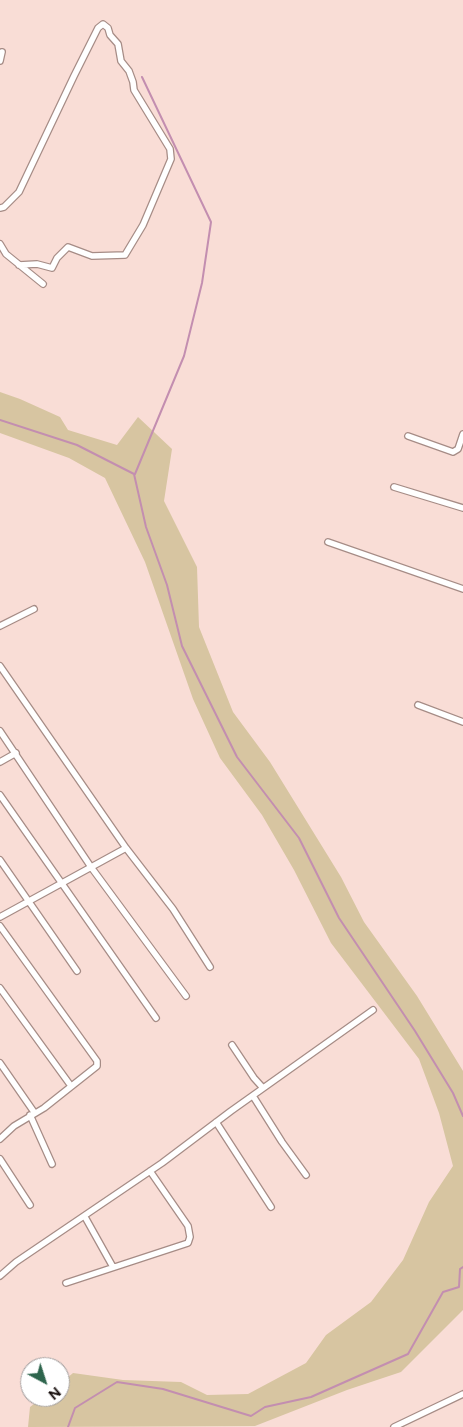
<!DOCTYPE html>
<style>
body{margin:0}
#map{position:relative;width:463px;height:1427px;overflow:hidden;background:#f9ddd6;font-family:Figtree,sans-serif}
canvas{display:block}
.north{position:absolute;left:20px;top:1357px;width:50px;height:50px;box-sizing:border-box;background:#fff;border:1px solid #a19d9d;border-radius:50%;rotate:140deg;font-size:14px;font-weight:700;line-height:20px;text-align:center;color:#140b09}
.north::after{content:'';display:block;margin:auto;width:18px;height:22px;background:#2e654d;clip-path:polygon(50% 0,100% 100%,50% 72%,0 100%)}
</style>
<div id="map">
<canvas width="463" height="1427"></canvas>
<div class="north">N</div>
</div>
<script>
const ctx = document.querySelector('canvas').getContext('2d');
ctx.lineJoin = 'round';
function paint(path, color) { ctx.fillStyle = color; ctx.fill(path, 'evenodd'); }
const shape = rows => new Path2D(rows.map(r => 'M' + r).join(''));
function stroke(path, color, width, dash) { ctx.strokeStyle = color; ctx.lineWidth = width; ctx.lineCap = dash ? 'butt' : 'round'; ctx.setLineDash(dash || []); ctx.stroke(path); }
paint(shape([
 [0,392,20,399,60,417,68,430,117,445,138,417,172,449,164,501,197,567,199,627,233,712,270,762,341,877,364,922,417,996,463,1071,463,1310,401,1372,347,1390,255,1426,28,1427,30,1407,43,1397,60,1397,60,1384,73,1373,123,1380,181,1382,207,1395,248,1394,306,1363,326,1335,371,1302,403,1260,429,1202,453,1166,439,1113,419,1059,331,943,294,870,262,815,220,758,193,699,145,562,105,478,69,458,0,433]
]), '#d7c5a1');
stroke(shape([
 [0,420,77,445,134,474,146,527,167,585,182,646,237,757,299,838,339,918,415,1031,453,1093,463,1116],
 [135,474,184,356,202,283,211,222,142,77],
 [68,1427,75,1408,117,1382,163,1389,251,1416,265,1407,311,1397,408,1354,443,1292,459,1287,460,1269,463,1267]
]), '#c38eb0', 2);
const minor = shape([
 [0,61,2,52],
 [0,208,4,207,19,192,74,76,98,28,103,24,108,28,110,35,118,44,121,61,129,71,133,82,134,90,170,149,171,159,143,225,125,255,92,256,68,247,57,258,52,268,37,264,19,265],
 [0,244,6,254,43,284],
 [408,436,453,452,458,449,463,434],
 [394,487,463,508],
 [328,542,463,589],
 [0,626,34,609],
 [0,666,126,848,173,909,210,967],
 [418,705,463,722],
 [0,731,91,867,186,996],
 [0,762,16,753],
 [0,795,156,1018],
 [0,860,77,971],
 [0,917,126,848],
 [0,926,97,1061,97,1066,44,1108,14,1126,0,1139],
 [0,988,71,1086],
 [232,1045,254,1078,263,1088],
 [0,1063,34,1112],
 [253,1096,282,1142,306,1175],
 [30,1115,52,1164],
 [216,1122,271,1207],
 [0,1159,30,1205],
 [85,1217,113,1267],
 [0,1276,16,1262,162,1163,231,1111,373,1010],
 [66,1283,188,1243,190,1237,188,1226,150,1171],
 [394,1427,463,1394]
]);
stroke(minor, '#a68c86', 8);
stroke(minor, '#fff', 5.5);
</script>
